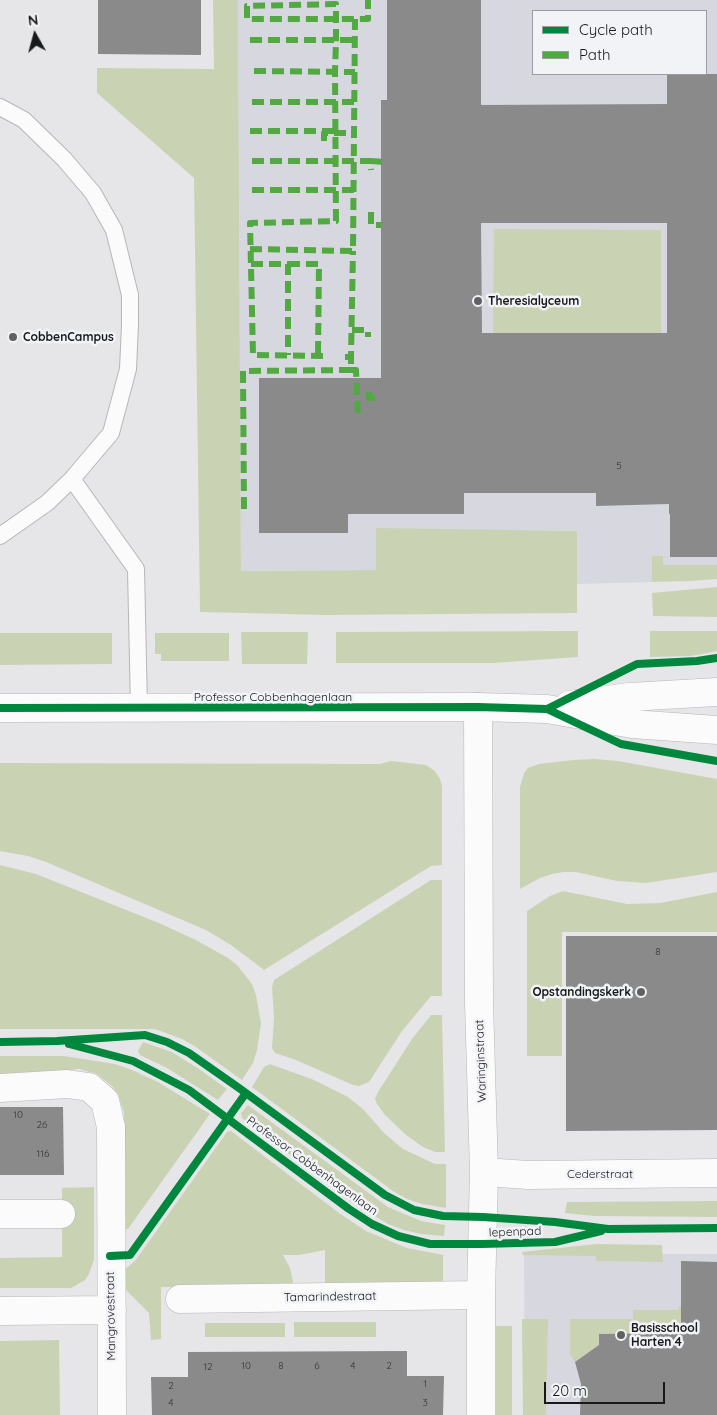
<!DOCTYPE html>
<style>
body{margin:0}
#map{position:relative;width:717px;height:1415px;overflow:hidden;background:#e6e6e9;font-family:Quicksand,sans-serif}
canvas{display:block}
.legend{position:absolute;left:532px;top:10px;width:175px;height:65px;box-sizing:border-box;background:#f2f3f7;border:1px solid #9b9c9f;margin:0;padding:6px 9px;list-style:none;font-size:15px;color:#18191a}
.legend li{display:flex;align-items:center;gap:10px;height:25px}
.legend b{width:25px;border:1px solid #9b9c9f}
.north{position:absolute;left:10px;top:10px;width:50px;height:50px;-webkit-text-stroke:4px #f2f3f7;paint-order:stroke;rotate:353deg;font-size:14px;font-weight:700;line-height:20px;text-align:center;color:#18191a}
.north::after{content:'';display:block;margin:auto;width:18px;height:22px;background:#18191a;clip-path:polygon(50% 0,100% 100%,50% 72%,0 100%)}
.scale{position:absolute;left:544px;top:1382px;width:121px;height:22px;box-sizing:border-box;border:2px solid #18191a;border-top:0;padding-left:6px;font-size:15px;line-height:18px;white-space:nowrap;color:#18191a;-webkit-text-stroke:4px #f2f3f7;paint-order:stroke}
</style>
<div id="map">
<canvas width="717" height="1415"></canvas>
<ul class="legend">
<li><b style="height:6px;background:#00873e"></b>Cycle path</li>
<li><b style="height:6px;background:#52a942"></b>Path</li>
</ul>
<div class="north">N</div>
<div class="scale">20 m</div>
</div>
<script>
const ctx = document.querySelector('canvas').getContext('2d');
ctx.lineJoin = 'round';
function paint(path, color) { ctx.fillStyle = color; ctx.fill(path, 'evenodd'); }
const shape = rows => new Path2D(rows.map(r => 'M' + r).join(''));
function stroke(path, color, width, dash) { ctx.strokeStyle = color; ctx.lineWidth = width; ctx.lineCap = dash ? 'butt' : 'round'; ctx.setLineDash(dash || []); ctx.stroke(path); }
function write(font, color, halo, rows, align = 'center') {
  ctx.font = font + ' Quicksand,sans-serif'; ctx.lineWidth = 5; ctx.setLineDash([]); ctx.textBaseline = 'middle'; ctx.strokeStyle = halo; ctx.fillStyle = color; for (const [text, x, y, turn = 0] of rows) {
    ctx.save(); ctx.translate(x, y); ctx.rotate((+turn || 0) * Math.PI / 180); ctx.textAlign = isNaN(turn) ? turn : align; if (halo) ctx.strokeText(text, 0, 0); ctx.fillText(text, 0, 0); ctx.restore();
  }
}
paint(shape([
 [238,0,717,0,717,565,663,565,652,556,652,582,577,584,576,531,377,529,377,570,241,571],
 [533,11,706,11,706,74,533,74],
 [524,1254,717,1254,717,1415,525,1415]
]), '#d7d7df');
paint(shape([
 [213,0,238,0,241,571,376,570,376,528,577,531,577,613,326,615,200,612,194,178,97,93,97,68,214,69],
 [494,229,661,230,661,343,493,343],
 [652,556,663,556,663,565,717,565,717,579,690,581,652,582],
 [717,587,717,617,653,616,652,593],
 [578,631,578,657,493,663,336,663,336,632],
 [650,631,717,631,717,651,691,656,650,657],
 [241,632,308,632,307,664,242,664],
 [0,633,112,633,112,664,0,665],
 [155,633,229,633,229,661,161,661,161,654,155,654],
 [595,759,618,761,717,779,717,872,646,883,617,881,576,872,564,872,552,874,540,878,520,889,520,787,524,773,528,768,539,764,573,760],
 [391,761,426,765,435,771,440,779,442,786,442,865,431,866,264,970,231,945,206,930,46,862,28,856,0,851,0,763,380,764],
 [0,865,36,874,159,923,196,940,228,958,237,965,252,984,256,995,261,1023,257,1050,253,1063,242,1080,196,1047,182,1039,155,1029,0,1029],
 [431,880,442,880,442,996,431,996,402,1031,369,1082,359,1086,353,1085,296,1060,275,1053,272,1048,274,1018,272,987,274,980],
 [563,891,627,904,660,903,717,892,717,932,562,932,562,1056,527,1056,527,911,550,896],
 [431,1015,442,1015,445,1152,435,1152,423,1147,406,1135,385,1115,377,1104,375,1099,378,1092,412,1039],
 [143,1042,172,1052,199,1069,227,1089,218,1100,167,1068,140,1055,138,1051],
 [0,1056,64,1056,115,1064,132,1070,158,1082,210,1114,128,1229,124,1229,124,1113,118,1094,112,1086,97,1074,79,1069,0,1077],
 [270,1064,314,1080,348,1097,363,1109,384,1133,403,1149,435,1164,446,1164,446,1208,422,1204,407,1199,393,1191,252,1087,264,1067],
 [248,1105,388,1207,421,1221,445,1225,444,1236,421,1234,404,1230,388,1224,351,1202,242,1118,241,1113],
 [231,1131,339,1213,366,1231,407,1248,443,1255,443,1285,325,1286,325,1250,299,1255,283,1255,290,1268,294,1286,161,1287,161,1339,151,1340,149,1313,124,1288,124,1270,135,1261,227,1132],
 [94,1187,94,1260,89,1274,85,1280,71,1288,0,1288,0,1258,62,1257,62,1188],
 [717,1201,717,1217,594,1216,565,1213,567,1202],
 [597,1244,662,1245,663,1262,596,1261,596,1256,523,1255,522,1252],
 [679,1306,681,1307,687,1333,600,1334,599,1362,575,1362,570,1354,570,1319,633,1319,633,1310,678,1310],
 [522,1319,548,1319,546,1415,523,1415],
 [294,1322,376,1322,376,1337,294,1337],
 [205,1323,285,1323,285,1337,205,1337],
 [496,1326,512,1326,512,1415,496,1415],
 [59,1340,60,1415,0,1415,0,1341]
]), '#cad2b4');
paint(shape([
 [98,0,201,0,201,55,98,54],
 [387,0,481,0,481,105,667,104,667,74,717,74,717,557,670,557,670,514,669,514,669,504,596,506,596,493,464,493,464,514,348,514,348,533,259,533,259,378,381,378,381,100,387,100],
 [481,223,667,223,667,333,482,333],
 [566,936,717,936,717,1130,566,1131],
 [0,1107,63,1107,64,1175,0,1175],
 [681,1261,717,1262,717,1415,580,1415,581,1384,575,1362,599,1345,599,1334,681,1333],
 [407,1351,407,1376,444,1376,443,1415,152,1415,151,1377,188,1377,188,1352]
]), '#8a8a8b');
const lane = shape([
 [0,107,24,120,64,159,93,193,114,230,130,295,130,325,128,369,111,433,72,479,47,503,0,536],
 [72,479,136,569,139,709]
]);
const street = shape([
 [478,707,479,1003,484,1172,481,1295,481,1415],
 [0,1088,67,1084,89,1087,105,1101,111,1127,112,1415],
 [484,1172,528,1175,717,1173],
 [0,1214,61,1214],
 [180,1299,481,1295],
 [0,1311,112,1310]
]);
const secondary = shape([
 [569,705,629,697,717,692],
 [0,708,478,707,547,709,632,724,717,730]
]);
stroke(lane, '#b6b6b8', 18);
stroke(street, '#b6b6b8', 29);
stroke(secondary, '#b6b6b8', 29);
stroke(lane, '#fbfbfc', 16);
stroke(street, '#fbfbfc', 28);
stroke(secondary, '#fbfbfc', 28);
stroke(shape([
 [250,40,355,40],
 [254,71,355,72],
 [252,102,354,102],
 [250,131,336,131],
 [324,141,324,133,354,133],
 [252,161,370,161,371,170],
 [370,161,388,162],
 [252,190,354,190],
 [371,212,371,225,381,225],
 [250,249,353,251,355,19],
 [251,264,288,264,288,355],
 [288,264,319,264,318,356],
 [352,330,368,330,368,337],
 [323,356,253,355,250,223,336,221,335,72,336,41,336,4,247,6,247,19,368,19,368,0],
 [345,357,351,357,353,251],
 [351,370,356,370,358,416],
 [369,392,369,398,381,397],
 [244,509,243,371,351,370,351,357]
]), '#52a942', 6, [12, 6]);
stroke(shape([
 [0,708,478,707,547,709,621,744,717,761],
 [547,709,637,664,697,661,717,658],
 [0,1042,57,1041,145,1035,167,1042,189,1053,239,1088,385,1195,414,1210,443,1216,483,1217,555,1222,608,1229,717,1228],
 [69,1044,133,1061,189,1090,349,1209,372,1224,398,1236,430,1244,482,1244,555,1242,601,1231],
 [110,1256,130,1255,246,1093]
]), '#00873e', 8);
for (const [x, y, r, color] of [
 [478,301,5,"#606162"],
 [13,337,5,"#606162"],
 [641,992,5,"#606162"],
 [621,1335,5,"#606162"]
]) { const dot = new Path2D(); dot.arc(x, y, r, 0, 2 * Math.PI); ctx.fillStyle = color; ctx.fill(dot); stroke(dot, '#f2f3f7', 2); }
write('10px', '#343536', null, [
 ["5",619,466],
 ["8",658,952],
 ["10",18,1115],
 ["26",42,1125],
 ["116",43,1154],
 ["10",246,1366],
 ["8",281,1366],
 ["6",317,1366],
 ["4",353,1366],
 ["2",389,1366],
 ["12",208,1367],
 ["1",425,1384],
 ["2",171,1386],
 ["4",171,1403],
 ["3",425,1403]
]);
write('bold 12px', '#18191a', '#f2f3f7', [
 ["Theresialyceum",488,301],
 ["CobbenCampus",23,337],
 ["Opstandingskerk",631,992,"right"],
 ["Basisschool",631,1328],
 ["Harten 4",631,1342]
], 'left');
write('12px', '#18191a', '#f2f3f7', [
 ["Professor Cobbenhagenlaan",273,697],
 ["Waringinstraat",481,1061,-92],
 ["Professor Cobbenhagenlaan",312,1166,36],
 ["Cederstraat",600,1174],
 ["Iepenpad",515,1232,-2],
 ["Tamarindestraat",330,1297,-1],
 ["Mangrovestraat",111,1316,-91]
]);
</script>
